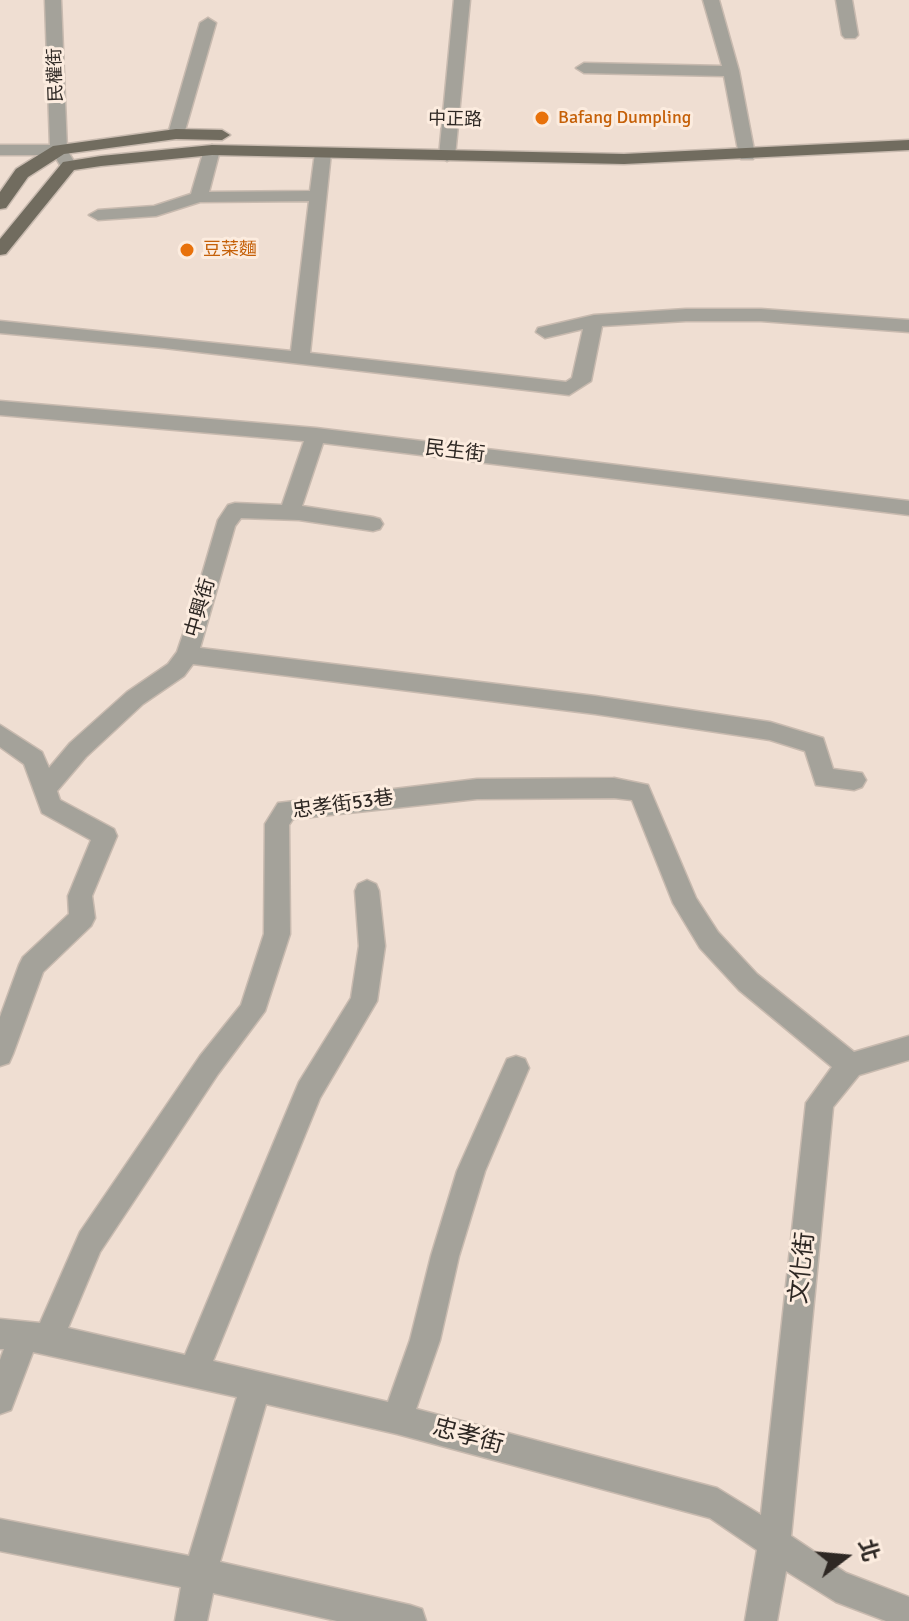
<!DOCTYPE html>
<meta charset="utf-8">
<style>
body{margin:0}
#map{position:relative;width:909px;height:1621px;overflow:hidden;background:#efded2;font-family:Signika,"Noto Sans TC",sans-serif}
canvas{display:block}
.north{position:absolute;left:805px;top:1517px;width:80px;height:80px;-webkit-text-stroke:6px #fcecdf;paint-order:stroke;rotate:74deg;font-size:22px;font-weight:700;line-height:32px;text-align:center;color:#2e2824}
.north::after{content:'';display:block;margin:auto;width:28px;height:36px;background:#2e2824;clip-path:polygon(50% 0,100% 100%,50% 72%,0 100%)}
</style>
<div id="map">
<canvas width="909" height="1621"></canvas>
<div class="north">北</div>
</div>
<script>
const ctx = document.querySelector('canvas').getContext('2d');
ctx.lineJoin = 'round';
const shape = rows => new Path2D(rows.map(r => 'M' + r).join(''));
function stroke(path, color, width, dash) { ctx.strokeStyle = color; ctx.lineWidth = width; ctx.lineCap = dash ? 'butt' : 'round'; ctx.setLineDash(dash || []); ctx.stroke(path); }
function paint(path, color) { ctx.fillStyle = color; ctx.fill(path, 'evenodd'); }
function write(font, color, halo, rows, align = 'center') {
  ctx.font = font + ' Signika,"Noto Sans TC",sans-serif'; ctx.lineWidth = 6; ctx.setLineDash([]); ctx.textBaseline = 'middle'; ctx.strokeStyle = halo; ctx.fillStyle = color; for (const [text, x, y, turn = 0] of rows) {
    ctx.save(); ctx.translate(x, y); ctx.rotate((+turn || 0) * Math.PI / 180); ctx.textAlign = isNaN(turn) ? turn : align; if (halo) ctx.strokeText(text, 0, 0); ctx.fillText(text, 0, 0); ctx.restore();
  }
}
const minor = shape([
 [45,0,61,0,67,150,77,166,69,171,63,170,54,155,0,155,0,145,50,145,45,0],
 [454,0,470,0,455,156,447,161,439,156,454,0],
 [703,0,719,0,739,71,755,155,753,159,741,159,739,155,724,76,584,73,576,68,584,63,722,66,703,0],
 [836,0,852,0,858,35,855,38,845,38,842,35,836,0],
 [208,18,216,23,184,134,182,138,170,138,168,134,200,23,208,18],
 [212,145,220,150,209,192,310,191,315,153,323,148,331,153,310,353,566,382,572,378,583,329,545,338,536,332,538,328,594,315,686,309,761,309,909,320,909,332,761,321,686,321,602,326,591,381,569,395,164,348,0,333,0,321,291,351,309,201,200,202,156,216,98,220,89,215,98,210,154,206,191,194,204,150,212,145],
 [0,401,316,428,909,501,909,515,323,443,302,506,373,517,380,519,383,524,380,529,373,531,299,520,241,518,235,526,200,648,595,696,770,722,823,738,833,769,862,773,866,780,862,787,854,790,816,785,805,751,770,740,595,714,193,664,184,676,143,704,86,757,57,791,60,800,114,829,117,836,92,896,95,918,91,926,43,972,13,1054,9,1063,0,1066,0,1017,19,965,23,957,69,914,68,896,91,840,42,813,24,764,0,747,0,725,42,752,49,768,70,743,127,692,168,664,177,652,194,602,218,520,228,505,235,503,282,505,304,441,0,415,0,401],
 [614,778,648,785,696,898,718,932,757,974,854,1052,909,1036,909,1060,859,1075,833,1107,791,1536,846,1573,909,1597,909,1621,886,1621,836,1602,786,1571,777,1621,745,1621,757,1550,710,1518,397,1434,266,1404,220,1562,410,1605,422,1609,426,1621,337,1621,213,1593,207,1621,175,1621,181,1587,0,1551,0,1519,189,1556,237,1397,33,1352,11,1410,0,1414,0,1360,4,1349,0,1349,0,1319,40,1323,80,1232,200,1056,241,1005,264,934,265,824,278,803,477,779,614,778],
 [614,798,632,800,673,903,700,948,739,990,832,1067,806,1103,761,1515,717,1488,416,1409,440,1340,459,1256,485,1171,529,1068,525,1059,516,1056,507,1059,457,1171,431,1256,410,1340,388,1402,213,1361,320,1098,377,1001,385,946,379,891,376,884,367,880,358,884,355,891,359,946,351,998,299,1082,185,1355,68,1328,100,1252,218,1074,265,1011,290,934,289,825,293,819,477,799,614,798]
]);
const major = shape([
 [176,129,222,130,230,135,222,140,176,139,64,154,28,177,6,208,0,209,0,192,16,169,53,146,176,129],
 [909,140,909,150,624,164,212,155,101,166,74,170,6,254,0,255,0,239,63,162,101,156,212,145,624,154,909,140]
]);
stroke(minor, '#c8baaf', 3);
stroke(major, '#c8baaf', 3);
paint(minor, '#a4a29a');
paint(major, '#716c5f');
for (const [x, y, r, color] of [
 [542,118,8,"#e8710a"],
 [187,250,8,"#e8710a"]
]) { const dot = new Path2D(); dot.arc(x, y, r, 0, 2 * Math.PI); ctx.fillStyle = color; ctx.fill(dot); stroke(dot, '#fcecdf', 3); }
write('18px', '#2e2824', '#fcecdf', [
 ["民權街",56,75,-92],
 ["中正路",455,120,1]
]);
write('18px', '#c56008', '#fcecdf', [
 ["Bafang Dumpling",558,118],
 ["豆菜麵",203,250]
], 'left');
write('20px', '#2e2824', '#fcecdf', [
 ["民生街",455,452,7],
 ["中興街",201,608,-74],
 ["忠孝街53巷",343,805,-8]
]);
write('24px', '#2e2824', '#fcecdf', [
 ["文化街",803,1268,-84],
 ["忠孝街",468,1437,15]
]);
</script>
